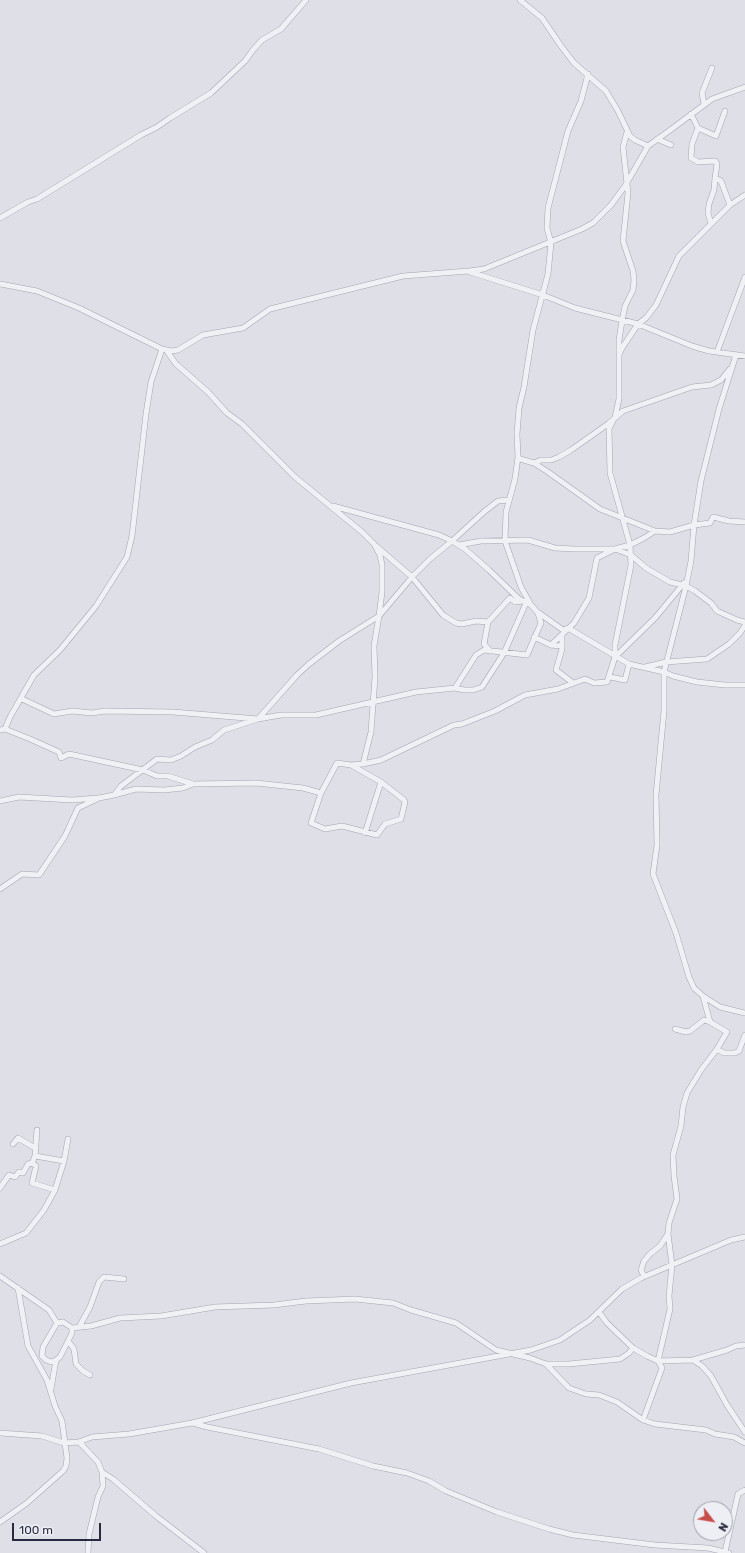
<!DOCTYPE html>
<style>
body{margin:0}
#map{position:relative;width:745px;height:1553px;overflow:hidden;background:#dedfe7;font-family:Rubik,sans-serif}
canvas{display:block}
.north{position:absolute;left:693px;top:1501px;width:40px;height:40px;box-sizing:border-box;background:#edeff5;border:1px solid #9ea1ab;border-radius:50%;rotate:121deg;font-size:11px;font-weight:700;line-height:16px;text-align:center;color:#282b3d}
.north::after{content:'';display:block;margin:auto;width:14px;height:18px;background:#c84c47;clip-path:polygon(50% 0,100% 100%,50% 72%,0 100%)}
.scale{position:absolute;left:12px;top:1523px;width:89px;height:18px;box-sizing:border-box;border:2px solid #282b3d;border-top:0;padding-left:5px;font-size:12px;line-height:14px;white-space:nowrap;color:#282b3d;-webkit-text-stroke:3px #edeff5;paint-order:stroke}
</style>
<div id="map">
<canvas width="745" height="1553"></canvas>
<div class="north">N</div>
<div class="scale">100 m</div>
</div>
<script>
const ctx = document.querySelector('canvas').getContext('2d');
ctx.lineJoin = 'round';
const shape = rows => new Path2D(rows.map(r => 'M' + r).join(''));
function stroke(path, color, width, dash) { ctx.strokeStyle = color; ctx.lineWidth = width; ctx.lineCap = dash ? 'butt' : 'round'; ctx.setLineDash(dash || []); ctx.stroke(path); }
const street = shape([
 [520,0,542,18,561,46,574,63,606,91,618,111,630,136,635,140,648,146],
 [704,104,702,93,712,68],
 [691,114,698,128,716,136,725,111],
 [698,128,692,144,691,158,698,162,715,161,717,164,715,178,721,181,730,205],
 [657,139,671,145],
 [0,218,28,202,37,199,141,135,157,127,170,118,211,93,245,61,253,50,262,40,281,29,306,0],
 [711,224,708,213,709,204,714,190,715,178],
 [470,272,543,295,575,308,638,324,692,346,709,351,745,356],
 [0,284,37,291,79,308,162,349,172,351,178,350,203,335,243,328,270,309,403,276,469,271,484,269,582,229,593,223,611,205,625,186,648,146,673,128,712,99,745,87],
 [717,352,745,277],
 [619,354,619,340,622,321,625,306,633,290,634,280,633,271,623,241,628,193,623,147,627,132],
 [736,355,719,409,701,481,694,525,691,561,686,586,695,591,711,603,717,611,737,620,745,622],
 [518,457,520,459,534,463,548,472,600,509,655,531],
 [534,463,541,460,551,460,559,457,571,450,608,424,623,411,692,387,711,385,721,380,730,369],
 [333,506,439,535,452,541,465,549,489,570,519,599,529,604],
 [459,545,481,541,528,540,555,548,574,549,615,549,631,555,646,568,670,582,686,586,664,672,664,711,656,795,657,845,653,874,676,933,689,977,694,988,703,996,710,1022,727,1032,717,1049,701,1070,687,1093,683,1107,681,1126,673,1155,674,1176,677,1199,669,1223,668,1234,672,1265,669,1296,670,1309,658,1361,662,1368,643,1420],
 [376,546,412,577,443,615,456,623,462,624,476,621,488,622,510,598,515,602,522,601],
 [539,613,563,630,568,628,629,664,664,672,673,676,697,682,725,685,745,685],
 [488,622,484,644,490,651],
 [562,635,562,649,556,670,573,683],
 [534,637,551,645,561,646],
 [551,645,574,623,589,598,597,558,615,549,630,545,644,538,655,531,670,532,694,525,710,523,713,517,729,521,745,522],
 [615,657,655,618,684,583],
 [645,667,666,662,707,659,729,644,740,633,745,625],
 [610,677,625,680,629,664],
 [455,688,476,655,484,650,527,655,541,623,538,613,531,605,521,587,505,541,506,512,515,479,518,457,517,434,519,408,524,387,533,330,548,274,551,243,547,228,548,208,568,131,581,101,588,74],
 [22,699,54,714,72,711,92,713,105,711,173,712,258,719,281,715,316,715,416,692,455,688,464,690,473,690,482,687,504,653,526,603],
 [5,729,30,739,59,752,61,758,69,754,143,770,157,776,168,776,193,784],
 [0,730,5,729,10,717,34,675,60,650,96,606,127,557,132,536,146,414,151,382,162,349],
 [363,764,381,760,454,725,462,724,495,711,525,695,558,689,585,679,594,683,607,682,615,657,615,645,631,565,630,545,610,473,609,429,615,417,619,399,619,355,622,348,638,324,646,318,656,305,679,256,730,205,745,195],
 [321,793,311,823,325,829,342,826,377,835,385,824,401,819,405,802,404,800,381,782,351,765],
 [114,795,136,789,164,790,183,788,193,784,256,783,303,788,321,793,337,763,351,765,363,764,371,732,375,677,374,646,379,616,382,592,382,565,380,555,374,544,362,532,295,477,242,424,227,413,208,392,176,364,166,350],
 [0,801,19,797,72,800,98,798],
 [365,833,381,782],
 [0,889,22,874,39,875,65,836,78,808,99,798,114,795,121,786,157,759,171,760,181,756,195,747,212,740,224,730,258,719,297,675,309,664,339,641,379,616,412,577,430,559,452,541,485,511,498,501,508,500],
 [703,996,720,1007,745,1013],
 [675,1029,686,1032,690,1031,704,1020,710,1022],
 [717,1049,724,1053,735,1053,739,1051,745,1035],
 [13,1144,18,1138,35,1148],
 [35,1156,64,1161],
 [32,1163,36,1166,32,1183,55,1190],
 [0,1188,9,1175,15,1177,19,1172,23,1173,28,1164,32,1163,35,1156,37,1130],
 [0,1244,26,1233,44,1210,55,1190,64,1161,68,1139],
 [0,1276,49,1310,57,1323],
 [644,1276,641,1270,644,1261,650,1254,660,1246,668,1234],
 [599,1312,607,1323,633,1348,647,1356,658,1361,693,1360,702,1366,711,1376,727,1405,745,1432],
 [63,1322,72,1328,72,1333,60,1357,56,1360,51,1362,46,1360,42,1356,43,1347,57,1323,63,1322],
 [79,1327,90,1307,99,1282,104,1277,124,1279],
 [72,1328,91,1326,120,1318,161,1316,215,1307,274,1305,306,1301,355,1299,393,1303,411,1310,456,1323,496,1350,530,1358,546,1364,569,1364,620,1359,629,1353,633,1348],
 [68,1341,74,1349,76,1364,83,1371,90,1375],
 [693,1360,727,1350,736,1346,745,1345],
 [546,1364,569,1388,586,1394,599,1395,617,1402,643,1420,655,1424,706,1430,715,1434,734,1437,745,1443],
 [51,1389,56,1360],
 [193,1423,207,1427,319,1449,373,1466,407,1473,429,1481,446,1491,497,1512,549,1529,573,1535,655,1545,708,1548,729,1553],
 [0,1433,42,1436,64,1443,79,1442,92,1437,129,1434,192,1423,351,1383,531,1350,560,1340,590,1320,622,1289,641,1278,731,1240,745,1237],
 [79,1442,98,1462,102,1472,103,1486,98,1497,89,1534,88,1553],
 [102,1472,113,1479,156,1516,204,1553],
 [0,1522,27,1503,63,1471,66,1466,67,1458,62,1421,55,1406,47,1380,28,1346,18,1288],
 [725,1552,738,1494,745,1490]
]);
stroke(street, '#a4a5b1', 6);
stroke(street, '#f0f1f5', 5);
</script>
